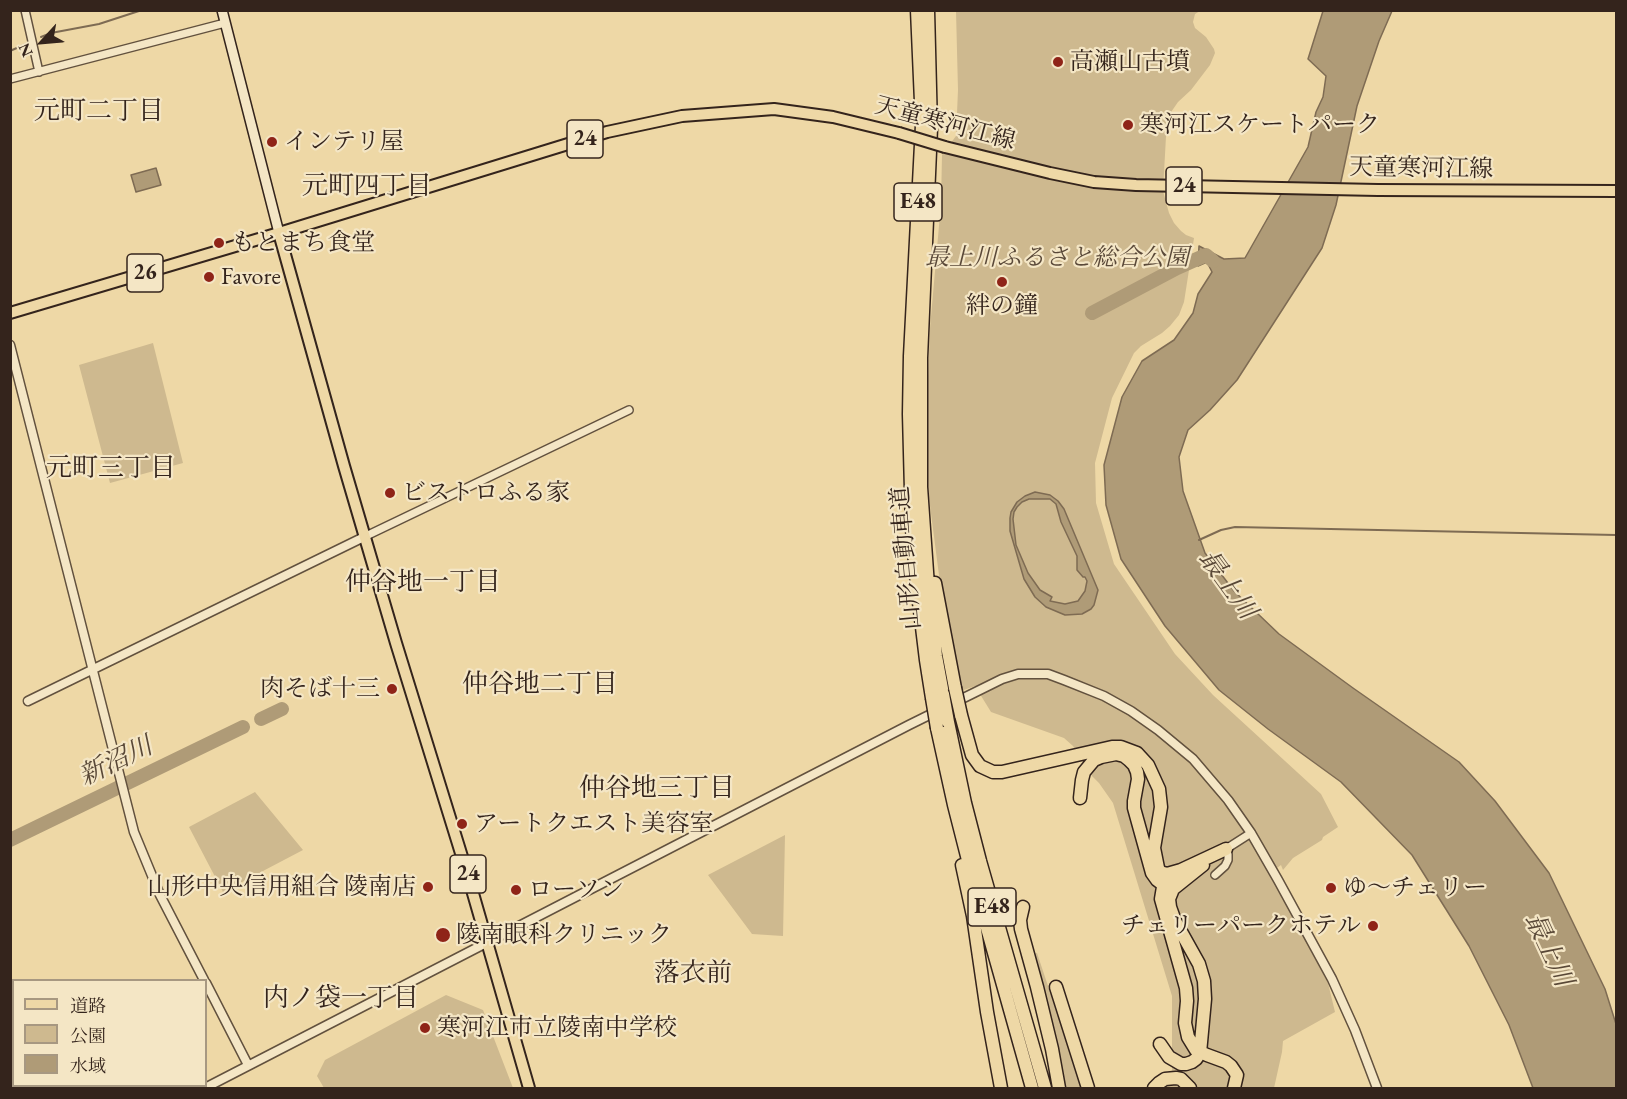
<!DOCTYPE html>
<meta charset="utf-8">
<style>
body{margin:0}
#map{position:relative;width:1627px;height:1099px;overflow:hidden;background:#eed8a6;font-family:"EB Garamond","Noto Serif JP",serif}
canvas{display:block}
.frame{position:absolute;inset:0;border:12px solid #34241c;pointer-events:none}
.legend{position:absolute;left:12px;top:979px;width:195px;height:108px;box-sizing:border-box;background:#f4e6c5;border:2px solid #a79881;margin:0;padding:8px 10px;list-style:none;font-size:18px;color:#34241c}
.legend li{display:flex;align-items:center;gap:12px;height:30px}
.legend b{width:30px;border:2px solid #a79881}
.north{position:absolute;left:12px;top:12px;width:60px;height:60px;-webkit-text-stroke:4px #f4e6c5;paint-order:stroke;rotate:244deg;font-size:16px;font-weight:700;line-height:24px;text-align:center;color:#34241c}
.north::after{content:'';display:block;margin:auto;width:21px;height:27px;background:#34241c;clip-path:polygon(50% 0,100% 100%,50% 72%,0 100%)}
</style>
<div id="map">
<canvas width="1627" height="1099"></canvas>
<div class="frame"></div>
<ul class="legend">
<li><b style="height:8px;background:#eed8a6"></b>道路</li>
<li><b style="height:16px;background:#ceb98f"></b>公園</li>
<li><b style="height:16px;background:#af9b77"></b>水域</li>
</ul>
<div class="north">N</div>
</div>
<script>
const ctx = document.querySelector('canvas').getContext('2d');
ctx.lineJoin = 'round';
function paint(path, color) { ctx.fillStyle = color; ctx.fill(path, 'evenodd'); }
const shape = rows => new Path2D(rows.map(r => 'M' + r).join(''));
function stroke(path, color, width, dash) { ctx.strokeStyle = color; ctx.lineWidth = width; ctx.lineCap = dash ? 'butt' : 'round'; ctx.setLineDash(dash || []); ctx.stroke(path); }
function write(font, color, halo, rows, align = 'center') {
  ctx.font = font + ' "EB Garamond","Noto Serif JP",serif'; ctx.lineWidth = 4.5; ctx.setLineDash([]); ctx.textBaseline = 'middle'; ctx.strokeStyle = halo; ctx.fillStyle = color; for (const [text, x, y, turn = 0] of rows) {
    ctx.save(); ctx.translate(x, y); ctx.rotate((+turn || 0) * Math.PI / 180); ctx.textAlign = isNaN(turn) ? turn : align; if (halo) ctx.strokeText(text, 0, 0); ctx.fillText(text, 0, 0); ctx.restore();
  }
}
paint(shape([
 [956,11,1200,11,1195,14,1193,22,1195,28,1206,37,1214,49,1215,53,1210,65,1191,90,1178,102,1167,118,1163,191,1169,213,1174,223,1181,231,1186,235,1194,238,1184,302,1179,315,1170,326,1162,333,1141,346,1134,353,1112,398,1095,463,1096,503,1114,564,1175,654,1213,695,1321,794,1338,827,1323,837,1322,840,1293,858,1283,870,1281,865,1270,873,1328,983,1335,1012,1283,1041,1282,1052,1274,1088,1164,1088,1172,1070,1172,996,1113,803,1099,783,1090,774,1073,746,1064,738,991,712,975,686,961,691,944,614,929,498,925,450,930,328,941,203,942,155,956,136,958,90],
 [153,343,183,463,110,483,79,365],
 [255,792,303,850,223,892,189,827],
 [785,835,783,936,752,934,708,875],
 [1037,953,1062,1028,1083,1088,1064,1088,1034,954],
 [446,995,483,1010,513,1088,324,1088,317,1076,325,1060]
]), '#ceb98f');
const water = shape([
 [1323,11,1392,11,1379,41,1357,106,1336,205,1322,248,1237,380,1210,410,1188,430,1179,457,1183,491,1205,553,1234,591,1279,634,1353,688,1459,762,1495,801,1549,873,1605,989,1616,1024,1616,1088,1533,1088,1509,1025,1469,946,1412,855,1341,782,1268,729,1219,690,1165,626,1121,559,1106,505,1104,465,1122,397,1142,361,1174,340,1193,313,1198,294,1212,272,1207,262,1198,266,1199,246,1224,259,1245,258,1308,147,1316,112,1323,97,1326,76,1308,59,1323,11],
 [156,168,161,185,136,192,131,175,156,168],
 [1035,492,1050,495,1058,501,1064,509,1098,590,1094,605,1091,609,1082,614,1065,615,1046,607,1035,597,1024,579,1010,531,1010,518,1011,512,1017,502,1025,496,1035,492],
 [1029,499,1050,499,1056,504,1061,522,1077,556,1077,570,1083,577,1085,577,1087,581,1085,591,1078,601,1065,604,1050,601,1052,597,1040,590,1028,573,1016,545,1013,519,1014,512,1017,507,1022,502,1029,499]
]);
paint(water, '#af9b77');
stroke(water, '#7e6b53', 1.5);
stroke(shape([
 [41,37,51,33,99,24,142,10],
 [10,51,28,43],
 [1199,540,1221,530,1235,527,1616,535]
]), '#7e6b53', 2);
stroke(shape([
 [1092,313,1177,268,1206,255,1213,261],
 [261,719,282,709],
 [10,840,243,727]
]), '#af9b77', 14);
const minor = shape([
 [25,10,39,72],
 [10,79,225,23],
 [366,536,629,410],
 [1215,875,1225,866,1228,860,1228,854,1226,849,1251,833]
]);
const tertiary = shape([
 [10,345,134,832,160,895,204,980],
 [28,701,366,536],
 [206,983,248,1065],
 [205,1088,909,725,1002,679,1018,674,1048,674,1064,680,1104,696,1131,711,1158,730,1193,759,1228,800,1251,833,1278,880,1332,979,1355,1030,1377,1088]
]);
const secondary = shape([
 [222,10,279,233]
]);
const primary = shape([
 [945,147,1050,173,1094,182,1136,185,1378,190,1616,191],
 [279,233,344,466,396,643,468,876,529,1088],
 [10,313,279,233,607,132,682,116,774,109,833,117,899,133]
]);
const motorway = shape([
 [917,10,922,125,910,356,909,414,912,529,917,586,926,660,932,698],
 [928,10,931,128,921,358,921,487,928,586,936,656,943,694],
 [935,583,955,688],
 [961,715,972,755,980,766,993,772,1002,772,1112,747,1121,747,1137,753,1148,765,1159,789,1161,807,1154,848,1158,868,1160,872,1167,874,1181,870],
 [948,722,965,803,980,861,1045,1088],
 [937,728,954,805,969,864,1032,1088],
 [1080,798,1082,780,1084,772,1094,760,1101,757,1116,754,1124,756,1129,760,1134,765,1137,772,1138,779,1134,801,1134,808,1152,873,1157,880,1161,883,1165,884,1173,883],
 [1226,849,1181,870,1172,877,1163,887,1161,899,1186,988,1187,1001,1185,1023,1188,1037,1196,1050,1207,1055,1226,1062,1231,1066,1237,1075,1234,1088],
 [962,865,973,916,987,1012,1001,1088],
 [1023,907,1020,920,1021,929,1037,987,1052,1049,1059,1088],
 [1056,987,1088,1088],
 [1160,1044,1169,1057,1181,1064,1186,1064,1192,1062,1196,1059,1200,1053,1205,999,1204,981,1199,964,1175,921,1170,907,1169,899,1173,889,1203,865],
 [1154,1088,1159,1083,1165,1079,1176,1078,1181,1079,1190,1088]
]);
stroke(minor, '#62513e', 10);
stroke(tertiary, '#62513e', 11);
stroke(secondary, '#34241c', 12);
stroke(primary, '#34241c', 14);
stroke(motorway, '#34241c', 15);
stroke(minor, '#f4e6c5', 7);
stroke(tertiary, '#f4e6c5', 8);
stroke(secondary, '#f4e6c5', 9);
stroke(primary, '#eed8a6', 10);
stroke(motorway, '#eed8a6', 12);
const primaryBridge = shape([
 [899,133,945,147]
]);
const motorwayBridge = shape([
 [955,688,961,715],
 [943,694,948,722],
 [932,698,937,728]
]);
stroke(primaryBridge, '#34241c', 14, []);
stroke(motorwayBridge, '#34241c', 15, []);
stroke(primaryBridge, '#eed8a6', 10);
stroke(motorwayBridge, '#eed8a6', 12);
for (const [x, y, r, color] of [
 [1058,62,6,"#8f2418"],
 [1128,125,6,"#8f2418"],
 [272,142,6,"#8f2418"],
 [219,243,6,"#8f2418"],
 [209,277,6,"#8f2418"],
 [1002,282,6,"#8f2418"],
 [390,493,6,"#8f2418"],
 [392,689,6,"#8f2418"],
 [462,824,6,"#8f2418"],
 [428,887,6,"#8f2418"],
 [1331,888,6,"#8f2418"],
 [516,890,6,"#8f2418"],
 [1373,926,6,"#8f2418"],
 [443,935,8,"#8f2418"],
 [425,1028,6,"#8f2418"]
]) { const dot = new Path2D(); dot.arc(x, y, r, 0, 2 * Math.PI); ctx.fillStyle = color; ctx.fill(dot); stroke(dot, '#f4e6c5', 2); }
for (const [x, y, w] of [
 [585,139,36],
 [1184,186,36],
 [918,202,48],
 [145,273,36],
 [468,874,36],
 [992,907,48]
]) { const box = new Path2D(); box.roundRect(x - w / 2, y - 19, w, 38, 4.5); ctx.fillStyle = '#f4e6c5'; ctx.fill(box); stroke(box, '#34241c', 1.5); }
write('bold 22px', '#34241c', null, [
 ["24",585,139],
 ["24",1184,186],
 ["E48",918,202],
 ["26",145,273],
 ["24",468,874],
 ["E48",992,907]
]);
write('24px', '#34241c', '#f4e6c5', [
 ["高瀬山古墳",1070,62],
 ["寒河江スケートパーク",1140,125],
 ["インテリ屋",284,142],
 ["もとまち食堂",231,243],
 ["Favore",221,277],
 ["絆の鐘",1002,306,"center"],
 ["ビストロふる家",402,493],
 ["肉そば十三",380,689,"right"],
 ["アートクエスト美容室",474,824],
 ["山形中央信用組合 陵南店",416,887,"right"],
 ["ゆ～チェリー",1343,888],
 ["ローソン",528,890],
 ["チェリーパークホテル",1361,926,"right"],
 ["陵南眼科クリニック",456,935],
 ["寒河江市立陵南中学校",437,1028]
], 'left');
write('24px', '#34241c', '#f4e6c5', [
 ["天童寒河江線",945,124,15],
 ["天童寒河江線",1421,169,1],
 ["山形自動車道",907,558,-95]
]);
write('italic 24px', '#5a4939', '#f4e6c5', [
 ["最上川ふるさと総合公園",1057,258]
]);
write('26px', '#34241c', '#f4e6c5', [
 ["元町二丁目",99,112],
 ["元町四丁目",367,187],
 ["元町三丁目",111,469],
 ["仲谷地一丁目",423,583],
 ["仲谷地二丁目",540,685],
 ["仲谷地三丁目",657,789],
 ["落衣前",693,974],
 ["内ノ袋一丁目",341,999]
]);
write('italic 26px', '#594837', '#f4e6c5', [
 ["最上川",1227,585,54],
 ["新沼川",116,762,-26],
 ["最上川",1548,950,65]
]);
</script>
